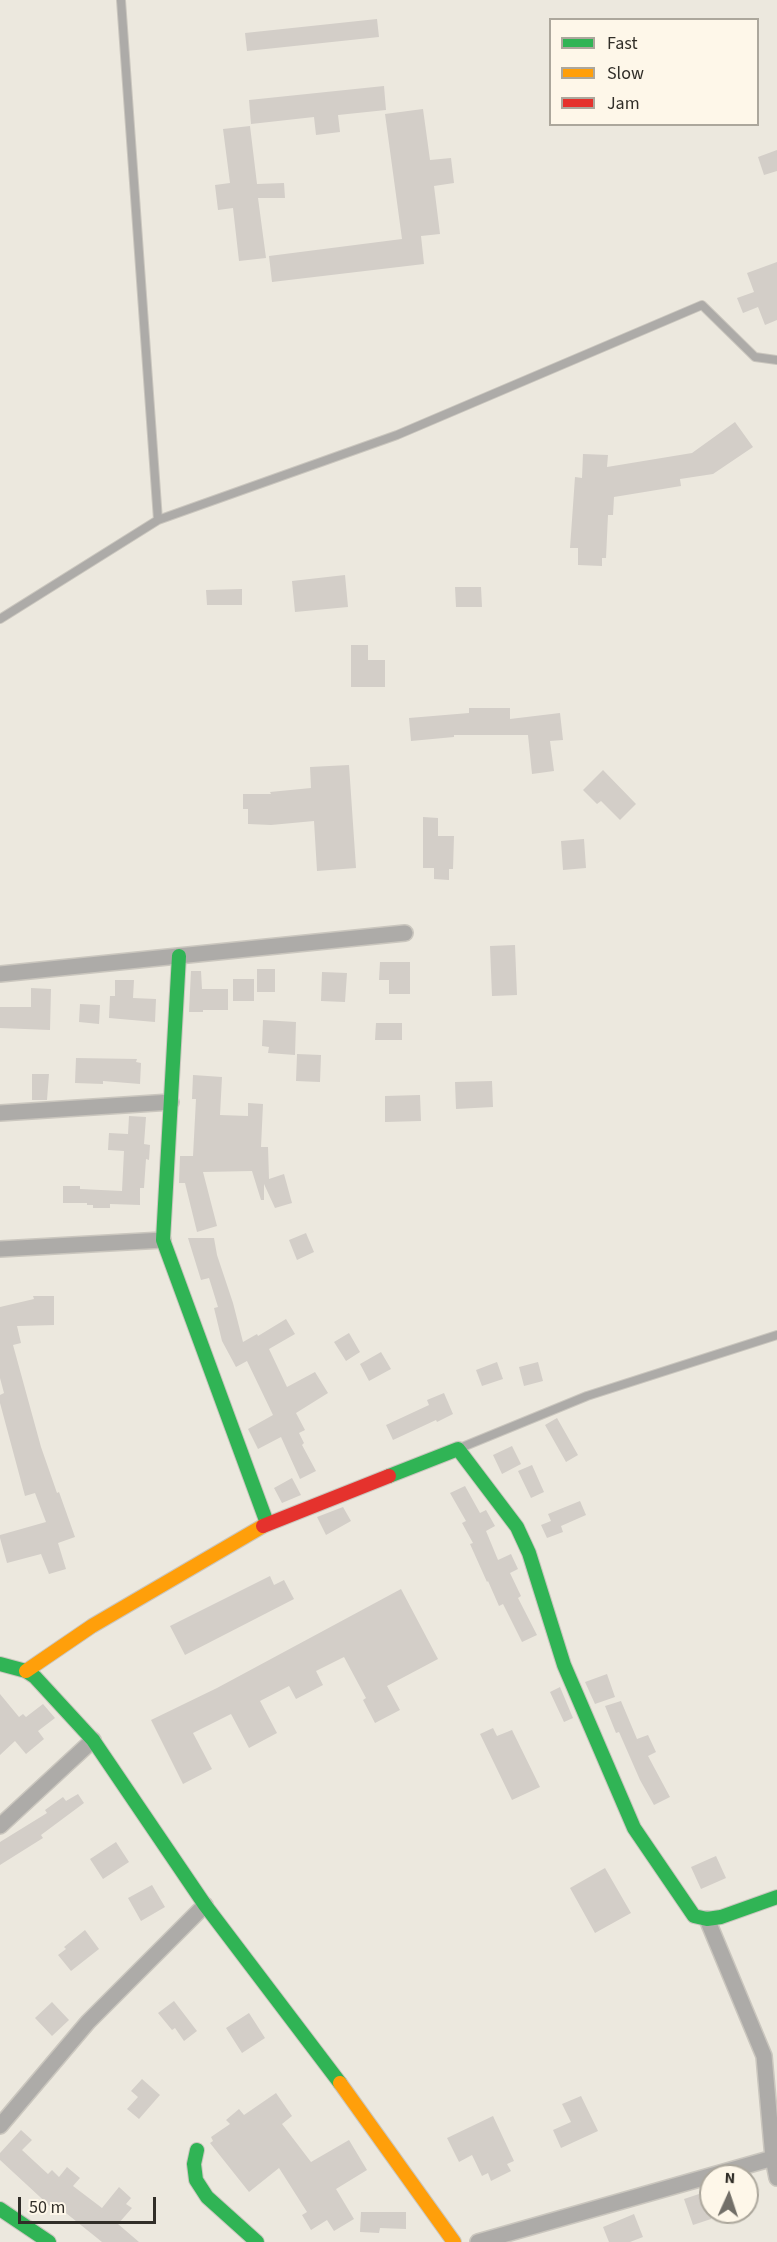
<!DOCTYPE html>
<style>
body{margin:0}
#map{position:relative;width:777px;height:2242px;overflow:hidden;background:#ece8de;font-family:"Source Sans 3",sans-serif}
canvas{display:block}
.legend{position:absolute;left:549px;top:18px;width:210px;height:108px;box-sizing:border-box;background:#fef7e9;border:2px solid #aca79c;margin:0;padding:8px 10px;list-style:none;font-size:18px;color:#312e28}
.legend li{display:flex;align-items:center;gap:12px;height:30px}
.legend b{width:30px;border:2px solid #aca79c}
.north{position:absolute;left:699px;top:2164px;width:60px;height:60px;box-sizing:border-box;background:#fef7e9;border:2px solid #aca79c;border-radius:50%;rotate:3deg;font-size:16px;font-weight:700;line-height:24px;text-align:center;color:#312e28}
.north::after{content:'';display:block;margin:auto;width:21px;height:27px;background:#726f68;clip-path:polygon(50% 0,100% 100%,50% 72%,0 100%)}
.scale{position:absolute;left:18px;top:2197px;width:138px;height:27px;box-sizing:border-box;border:3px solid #312e28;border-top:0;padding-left:8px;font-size:18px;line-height:21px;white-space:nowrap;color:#312e28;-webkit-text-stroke:4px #fef7e9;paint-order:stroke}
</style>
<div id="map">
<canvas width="777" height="2242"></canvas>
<ul class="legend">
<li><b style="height:8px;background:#30b455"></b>Fast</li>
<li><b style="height:8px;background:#ff9f0a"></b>Slow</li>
<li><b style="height:8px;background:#e5322d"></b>Jam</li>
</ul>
<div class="north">N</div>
<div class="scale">50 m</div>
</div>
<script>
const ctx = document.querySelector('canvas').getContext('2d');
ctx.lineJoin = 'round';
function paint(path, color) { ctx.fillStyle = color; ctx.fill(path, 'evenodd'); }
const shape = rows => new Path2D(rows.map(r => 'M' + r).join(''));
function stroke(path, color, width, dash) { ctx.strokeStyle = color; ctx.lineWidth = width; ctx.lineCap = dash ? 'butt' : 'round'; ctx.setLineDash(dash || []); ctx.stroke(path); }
paint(shape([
 [377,19,379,37,247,51,245,33],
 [384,86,386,110,338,115,340,132,316,135,314,117,251,124,249,100],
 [423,109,430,160,451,158,454,183,434,186,440,234,421,236,424,264,272,282,269,256,402,239,385,114],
 [250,126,257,184,284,183,285,198,258,198,266,258,239,261,233,208,218,210,215,185,230,183,223,129],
 [777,150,777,171,764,175,758,157],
 [777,262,777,320,765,325,758,307,743,313,737,298,754,292,747,273],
 [735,422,753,447,713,474,680,479,681,486,614,497,613,515,608,515,606,558,602,558,602,566,578,565,578,548,570,548,575,477,582,478,583,454,608,455,607,467,692,453],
 [345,575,348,607,295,612,292,581],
 [455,587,481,587,482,607,456,607],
 [242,589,242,605,207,605,206,590],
 [351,645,368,645,368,660,385,660,385,687,351,687],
 [469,708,510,708,510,719,560,713,563,740,550,741,554,771,532,774,528,735,454,735,454,737,411,741,409,718,469,713],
 [349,765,356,868,317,871,314,821,271,825,248,824,248,809,243,809,243,794,271,794,270,792,311,788,310,767],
 [603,770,636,804,620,820,601,801,597,804,583,790],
 [423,817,438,818,438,836,454,836,453,869,449,869,449,880,434,879,434,868,423,868],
 [584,839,586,868,563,870,561,841],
 [515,945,517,995,492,996,490,946],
 [380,962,410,962,410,994,389,994,389,980,379,980],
 [257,969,275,969,275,992,257,992],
 [191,971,201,971,202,989,228,989,228,1010,203,1010,203,1012,189,1012],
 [322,972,347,973,345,1002,321,1001],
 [233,979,254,979,254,1001,233,1001],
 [115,980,134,980,133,998,156,999,155,1022,109,1018,110,996,115,996],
 [31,988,51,989,50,1030,0,1028,0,1007,31,1007],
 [80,1004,100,1005,99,1024,79,1022],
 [263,1020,296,1022,295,1055,268,1053,269,1047,262,1046],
 [376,1023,402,1023,402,1040,375,1040],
 [297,1054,321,1055,320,1082,296,1081],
 [76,1058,137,1059,136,1062,141,1063,140,1084,103,1081,103,1084,75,1083],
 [32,1074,49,1074,47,1100,32,1100],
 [193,1075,222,1077,220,1115,248,1116,248,1103,263,1104,261,1147,268,1147,269,1179,284,1174,292,1203,275,1208,264,1184,264,1200,261,1200,252,1171,203,1172,217,1226,197,1232,185,1183,179,1183,180,1156,193,1156,196,1099,192,1099],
 [492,1081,493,1107,456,1109,455,1082],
 [420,1095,421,1121,385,1122,385,1096],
 [129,1116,146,1117,144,1144,150,1145,149,1160,146,1159,144,1188,140,1188,140,1205,110,1204,110,1208,93,1208,93,1205,87,1205,87,1203,63,1203,63,1186,80,1186,80,1189,122,1191,124,1151,108,1150,109,1133,128,1134],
 [306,1233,314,1252,297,1260,289,1240],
 [188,1238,214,1238,217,1255,233,1303,243,1342,257,1334,258,1336,286,1319,295,1334,269,1349,287,1387,315,1372,328,1393,296,1413,305,1430,299,1433,304,1443,302,1445,316,1471,300,1479,281,1437,258,1449,248,1429,273,1415,247,1361,236,1367,222,1341,214,1308,218,1307,209,1278,201,1280],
 [33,1296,54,1296,54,1325,17,1326,21,1343,13,1345,41,1447,57,1493,59,1492,75,1537,58,1543,66,1569,49,1574,41,1554,7,1563,0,1538,0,1535,46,1522,35,1493,25,1496,0,1403,0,1395,4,1393,0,1378,0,1307,34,1299],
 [349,1333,360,1352,346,1361,334,1342],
 [381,1352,391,1369,369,1381,360,1364],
 [497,1362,503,1379,482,1386,476,1370],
 [538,1362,543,1381,524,1386,519,1367],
 [444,1393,453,1414,437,1422,436,1420,393,1440,386,1425,429,1405,427,1400],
 [557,1418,578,1455,566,1462,545,1425],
 [512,1446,521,1464,502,1474,493,1455],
 [532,1465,544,1492,531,1498,518,1471],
 [292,1478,301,1495,282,1503,274,1488],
 [465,1486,480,1513,486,1510,495,1526,486,1531,498,1560,511,1554,518,1569,510,1573,521,1596,518,1598,537,1635,522,1642,503,1604,499,1606,488,1581,487,1582,470,1544,473,1543,462,1523,466,1521,450,1493],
 [580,1501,586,1515,561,1526,563,1532,547,1538,541,1525,551,1521,548,1514],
 [343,1507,351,1521,326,1535,317,1517],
 [270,1576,274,1585,284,1580,294,1599,185,1655,170,1626],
 [401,1589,438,1659,387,1686,400,1710,375,1723,363,1700,366,1698,344,1657,316,1671,323,1685,296,1699,289,1686,260,1701,277,1733,249,1748,231,1714,193,1733,212,1769,183,1784,151,1720,217,1688],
 [607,1674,615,1697,595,1704,585,1682],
 [560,1687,573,1718,564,1722,550,1692],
 [0,1694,19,1717,23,1714,26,1717,43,1704,55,1718,38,1731,44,1739,26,1754,15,1741,0,1755],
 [621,1701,637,1739,648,1735,656,1752,648,1756,670,1797,654,1805,640,1780,619,1732,616,1733,605,1706],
 [493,1728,497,1736,512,1730,540,1787,512,1800,480,1734],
 [78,1794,84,1803,41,1835,43,1838,0,1865,0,1842,47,1813,45,1810,63,1797,66,1801],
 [116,1842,129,1862,103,1879,90,1859],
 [716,1856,726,1878,701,1889,691,1867],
 [605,1868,631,1913,595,1933,570,1888],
 [152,1885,165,1907,141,1921,128,1898],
 [85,1930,99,1949,71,1971,58,1955,66,1949,64,1947],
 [174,2001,197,2031,184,2041,175,2028,172,2030,158,2013],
 [52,2002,69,2020,52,2036,35,2018],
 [249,2013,265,2038,242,2053,226,2028],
 [142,2079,160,2095,139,2119,127,2109,138,2097,131,2091],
 [276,2093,292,2116,282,2124,311,2162,349,2140,367,2170,336,2189,354,2219,334,2231,327,2220,311,2230,302,2215,307,2212,279,2168,249,2192,210,2143,213,2141,211,2137,230,2124,226,2120,239,2109,244,2115],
 [581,2096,598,2131,561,2148,553,2130,571,2122,562,2104],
 [493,2116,514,2161,507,2164,511,2171,491,2181,488,2173,482,2176,472,2155,459,2162,447,2138],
 [21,2130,32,2140,22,2150,48,2174,52,2170,59,2177,67,2167,80,2178,73,2186,102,2208,119,2187,131,2198,126,2204,132,2208,118,2224,139,2242,102,2242,56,2205,53,2209,0,2160,0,2153],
 [711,2190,711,2219,693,2225,684,2199],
 [361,2212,406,2212,406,2229,380,2228,379,2233,360,2232],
 [634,2214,643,2237,630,2242,609,2242,603,2227]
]), '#d3cec8');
const lane = shape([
 [121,0,158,520],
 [0,619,158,520,397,435,702,305,755,357,777,360],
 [460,1448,587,1396,777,1335]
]);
const street = shape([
 [0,974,405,933],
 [0,1113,171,1102],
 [0,1249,163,1240],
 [0,1826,93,1740],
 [0,2126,88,2022,205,1905],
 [773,2158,777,2178],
 [478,2242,773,2158,764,2056,707,1919]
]);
const fast = shape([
 [179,956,163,1240,267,1523],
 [389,1476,458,1449,517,1527,529,1553,564,1665,634,1828,694,1916,707,1919,721,1917,777,1897],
 [0,1664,26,1671,35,1677,93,1740,205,1905,340,2083],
 [197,2150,194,2164,196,2180,207,2197,257,2242],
 [0,2209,49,2242]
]);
const slow = shape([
 [26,1671,92,1626,263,1526],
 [340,2083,454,2242]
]);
const jam = shape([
 [263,1526,389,1476]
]);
stroke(lane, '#cac6be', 10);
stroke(street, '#cac6be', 18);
stroke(fast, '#cac6be', 16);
stroke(slow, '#cac6be', 16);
stroke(jam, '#cac6be', 16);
stroke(lane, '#adaba8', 8);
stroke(street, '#adaba8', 15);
stroke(fast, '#30b455', 14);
stroke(slow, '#ff9f0a', 14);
stroke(jam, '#e5322d', 14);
</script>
